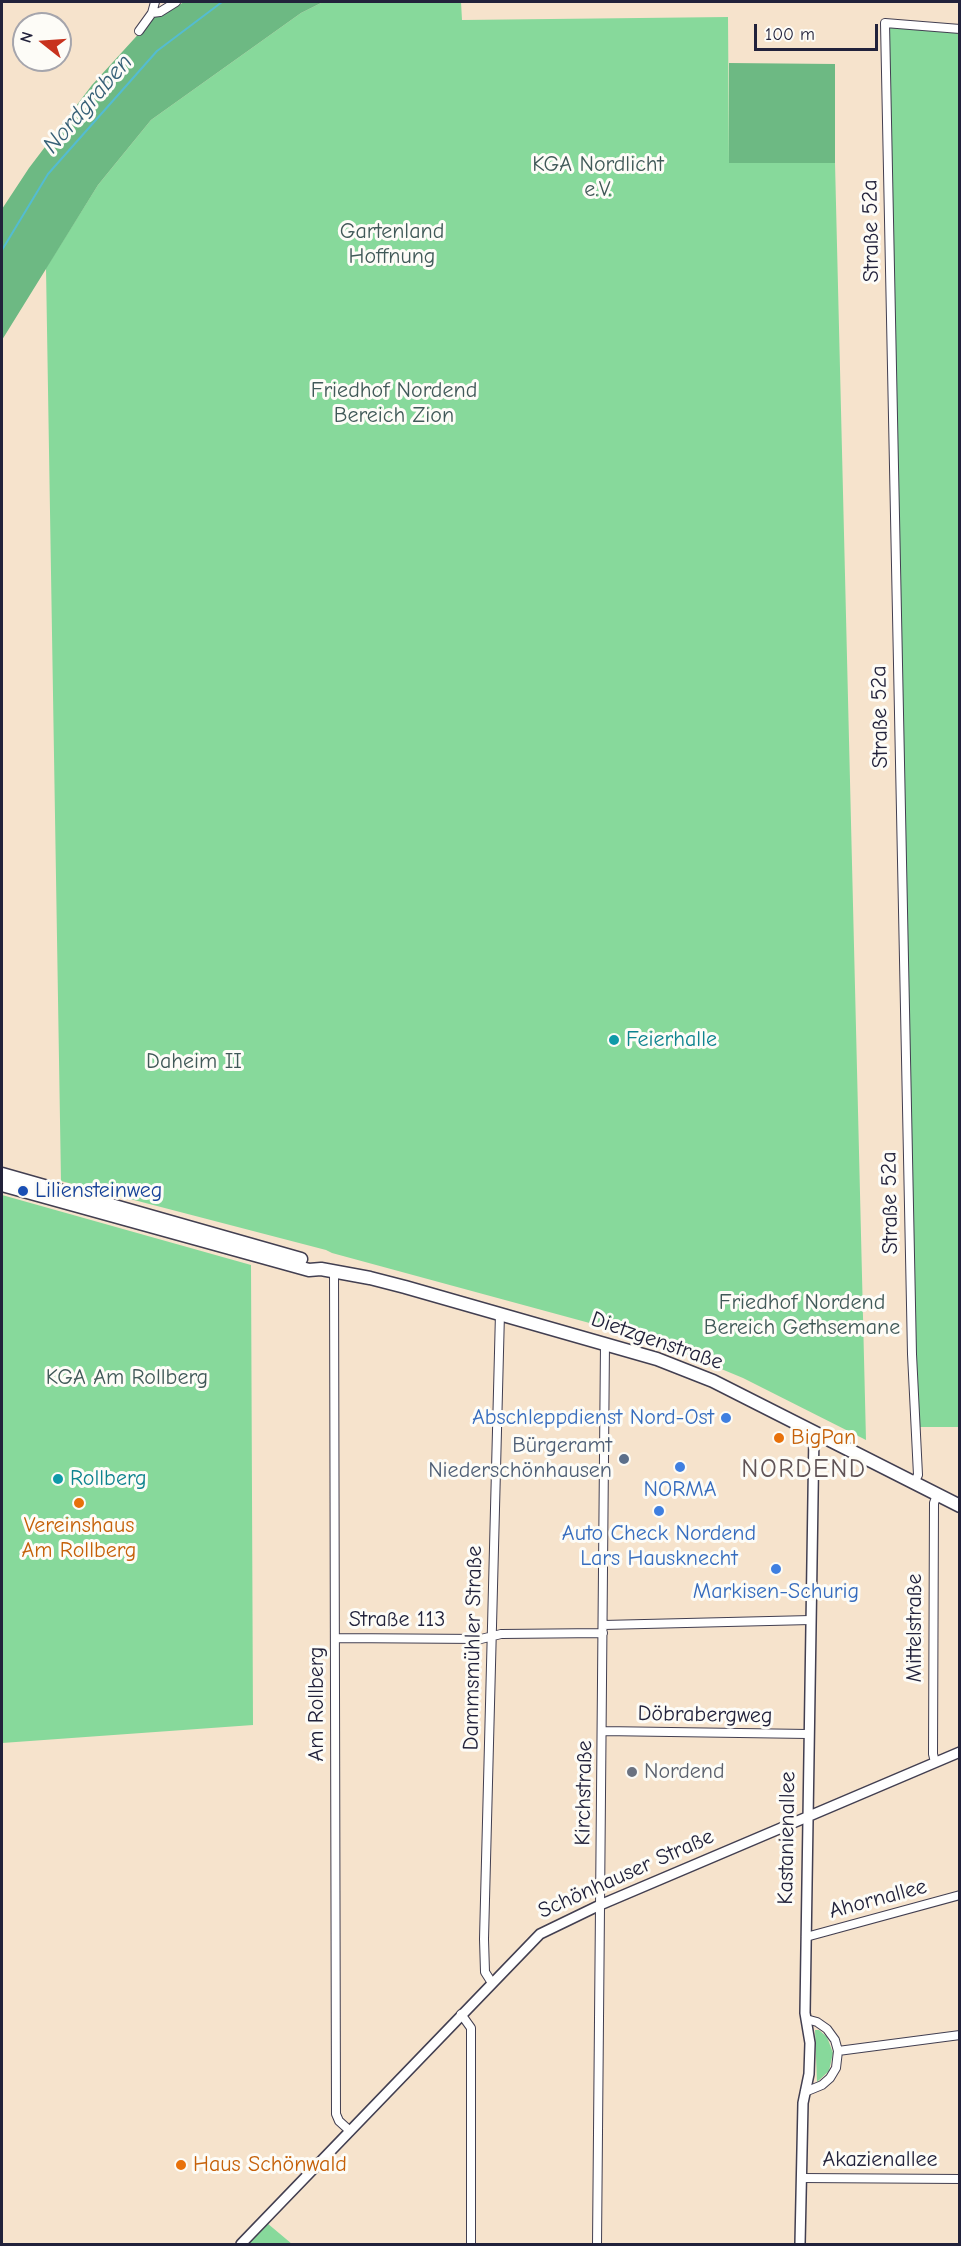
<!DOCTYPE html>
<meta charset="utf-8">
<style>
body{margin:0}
#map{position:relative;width:961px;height:2246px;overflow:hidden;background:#f6e3cc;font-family:"Comic Neue",sans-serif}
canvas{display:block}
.frame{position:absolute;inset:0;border:3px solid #22223b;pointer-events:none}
.north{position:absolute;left:12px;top:12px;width:60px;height:60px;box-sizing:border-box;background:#fdfcf7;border:2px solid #a5a5ac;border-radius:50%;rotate:287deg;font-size:16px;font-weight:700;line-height:24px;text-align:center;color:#22223b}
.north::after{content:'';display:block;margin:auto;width:21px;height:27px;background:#c8321e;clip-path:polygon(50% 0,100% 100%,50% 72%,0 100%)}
.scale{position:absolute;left:754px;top:24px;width:124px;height:27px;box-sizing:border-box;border:3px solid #22223b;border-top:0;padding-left:8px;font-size:18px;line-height:21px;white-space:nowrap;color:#22223b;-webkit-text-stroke:4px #fdfcf7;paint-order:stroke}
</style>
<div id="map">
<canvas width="961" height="2246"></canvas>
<div class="frame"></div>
<div class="north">N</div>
<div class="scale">100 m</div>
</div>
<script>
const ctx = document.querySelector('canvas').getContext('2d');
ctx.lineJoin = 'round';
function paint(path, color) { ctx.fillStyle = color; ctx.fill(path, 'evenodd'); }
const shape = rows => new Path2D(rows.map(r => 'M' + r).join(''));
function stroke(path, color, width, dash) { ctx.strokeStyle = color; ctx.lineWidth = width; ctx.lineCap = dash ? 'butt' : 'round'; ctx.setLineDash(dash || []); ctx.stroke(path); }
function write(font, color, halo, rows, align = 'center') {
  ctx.font = font + ' "Comic Neue",sans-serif'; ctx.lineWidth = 6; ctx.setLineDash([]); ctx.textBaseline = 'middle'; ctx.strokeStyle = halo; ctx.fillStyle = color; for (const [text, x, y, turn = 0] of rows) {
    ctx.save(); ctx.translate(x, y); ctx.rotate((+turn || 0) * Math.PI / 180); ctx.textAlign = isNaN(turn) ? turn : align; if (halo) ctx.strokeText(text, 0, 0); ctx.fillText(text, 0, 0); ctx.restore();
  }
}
paint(shape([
 [323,2,461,2,462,20,728,17,729,163,835,163,866,1440,743,1378,678,1351,619,1331,332,1253,326,1250,61,1181,46,268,98,185,151,120,301,13],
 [885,23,956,32,959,35,959,1427,918,1427,916,1393],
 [2,1195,251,1265,253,1725,2,1743],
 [815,2030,819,2030,827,2037,833,2053,829,2071,817,2082],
 [267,2223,292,2244,246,2244]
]), '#87d99b');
paint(shape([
 [184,2,323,2,301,13,151,120,98,185,2,340,2,209,29,168,92,85,154,17,160,16],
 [729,63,835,64,835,163,729,163]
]), '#6db983');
stroke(shape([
 [2,250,48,174,157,51,222,2]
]), '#54bcd1', 2);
const minor = shape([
 [152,13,160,12,176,2],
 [139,31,152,13,155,2],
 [334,1271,336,2114,339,2121,350,2131],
 [914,1483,918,1475,912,1354,885,23,960,29],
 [603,1625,811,1620],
 [335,1638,481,1639,501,1634,603,1633],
 [602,1731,808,1734],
 [935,1762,933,1754,934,1503,937,1495],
 [806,1937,960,1895],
 [492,1983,485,1972,484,1939,500,1313],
 [461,2014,471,2028,471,2244],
 [838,2051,960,2035],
 [805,2092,822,2085,830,2078,836,2068,838,2051,835,2040,827,2029,817,2022,806,2019],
 [801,2178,960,2179],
 [597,2244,605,1343]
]);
const tertiary = shape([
 [241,2244,540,1934,600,1905,960,1752],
 [800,2244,803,2103,809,2074,810,2043,805,2013,814,1432]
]);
const primary = shape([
 [2,1174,301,1259],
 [2,1185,309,1270,321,1269,370,1278,405,1287,657,1359,713,1381,960,1506]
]);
stroke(minor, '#423f51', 10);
stroke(tertiary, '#423f51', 12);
stroke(primary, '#423f51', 15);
stroke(minor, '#fff', 8);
stroke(tertiary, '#fff', 9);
stroke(primary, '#fff', 12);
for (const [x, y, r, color] of [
 [614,1040,6,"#0f9aa8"],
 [23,1191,6,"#1a4fb4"],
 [726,1418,6,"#3f7fe0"],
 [779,1438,6,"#e8710a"],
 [624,1459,6,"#5c6f8a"],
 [680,1467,6,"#3f7fe0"],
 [58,1479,6,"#0f9aa8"],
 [79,1503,6,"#e8710a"],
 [659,1511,6,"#3f7fe0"],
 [776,1569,6,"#3f7fe0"],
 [632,1772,6,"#6b7280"],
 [181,2165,6,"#e8710a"]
]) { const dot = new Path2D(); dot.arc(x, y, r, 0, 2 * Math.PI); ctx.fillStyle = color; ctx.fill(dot); stroke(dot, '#fdfcf7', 2); }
write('22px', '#405958', '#fdfcf7', [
 ["KGA Nordlicht",598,165],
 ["e.V.",598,190],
 ["Gartenland",392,232],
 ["Hoffnung",392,257],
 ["Friedhof Nordend",394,391],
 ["Bereich Zion",394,416],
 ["Daheim II",194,1062],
 ["Friedhof Nordend",802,1303],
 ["Bereich Gethsemane",802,1328],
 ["KGA Am Rollberg",127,1378]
]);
write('22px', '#22223b', '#fdfcf7', [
 ["Straße 52a",871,231,-91],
 ["Straße 52a",880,717,-91],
 ["Straße 52a",890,1203,-91],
 ["Dietzgenstraße",657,1341,19],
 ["Straße 113",397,1620],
 ["Mittelstraße",915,1628,-90],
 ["Dammsmühler Straße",473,1648,-89],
 ["Am Rollberg",317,1704,-90],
 ["Döbrabergweg",705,1715,1],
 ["Kirchstraße",584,1793,-89],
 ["Kastanienallee",787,1838,-89],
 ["Schönhauser Straße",626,1874,-24],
 ["Ahornallee",878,1899,-15],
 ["Akazienallee",880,2160]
]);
write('22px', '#0d838f', '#fdfcf7', [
 ["Feierhalle",626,1040],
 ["Rollberg",70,1479]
], 'left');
write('22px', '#164399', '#fdfcf7', [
 ["Liliensteinweg",35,1191]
], 'left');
write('22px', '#366cbe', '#fdfcf7', [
 ["Abschleppdienst Nord-Ost",714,1418,"right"],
 ["NORMA",680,1490],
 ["Auto Check Nordend",659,1534],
 ["Lars Hausknecht",659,1559],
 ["Markisen-Schurig",776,1592]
]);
write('22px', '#c56008', '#fdfcf7', [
 ["BigPan",791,1438],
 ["Vereinshaus",79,1526,"center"],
 ["Am Rollberg",79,1551,"center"],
 ["Haus Schönwald",193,2165]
], 'left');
write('22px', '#4e5e75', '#fdfcf7', [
 ["Bürgeramt",612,1446],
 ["Niederschönhausen",612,1471]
], 'right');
write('22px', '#5b616d', '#fdfcf7', [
 ["Nordend",644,1772]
], 'left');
write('italic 24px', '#366077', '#fdfcf7', [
 ["Nordgraben",88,104,-49]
]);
ctx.letterSpacing = '1.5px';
write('26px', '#605457', '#fdfcf7', [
 ["NORDEND",804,1470]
]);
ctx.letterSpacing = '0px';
</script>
